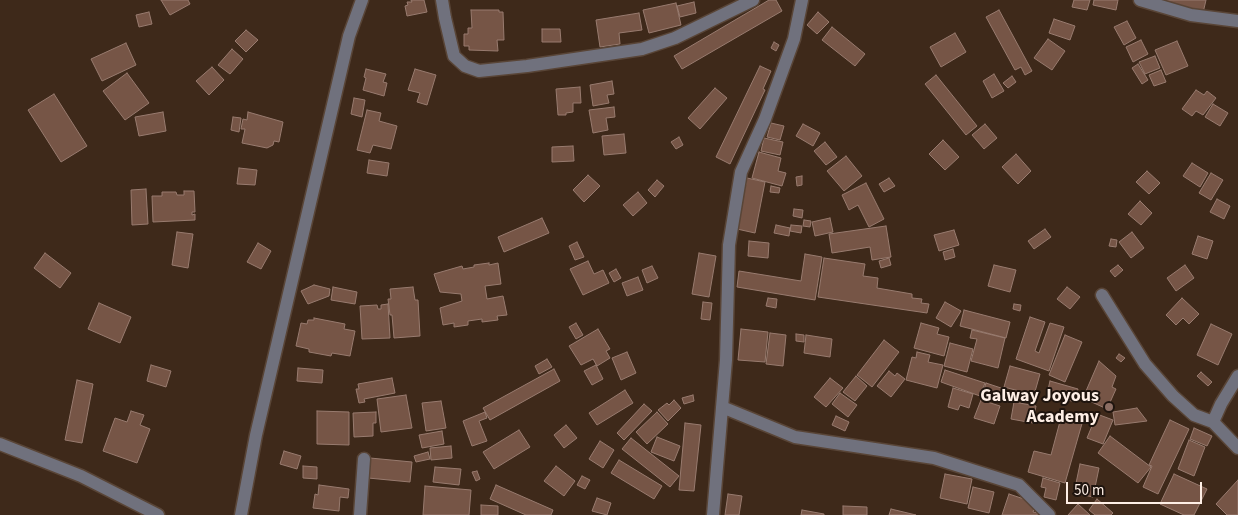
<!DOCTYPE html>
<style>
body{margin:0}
#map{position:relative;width:1238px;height:515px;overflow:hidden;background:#3e291a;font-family:"Source Sans 3",sans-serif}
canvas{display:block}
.scale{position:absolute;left:1066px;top:482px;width:136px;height:22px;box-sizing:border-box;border:2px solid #feefe6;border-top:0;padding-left:6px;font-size:15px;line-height:18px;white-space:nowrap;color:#feefe6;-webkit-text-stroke:4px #1e140e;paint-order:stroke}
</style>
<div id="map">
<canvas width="1238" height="515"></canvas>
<div class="scale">50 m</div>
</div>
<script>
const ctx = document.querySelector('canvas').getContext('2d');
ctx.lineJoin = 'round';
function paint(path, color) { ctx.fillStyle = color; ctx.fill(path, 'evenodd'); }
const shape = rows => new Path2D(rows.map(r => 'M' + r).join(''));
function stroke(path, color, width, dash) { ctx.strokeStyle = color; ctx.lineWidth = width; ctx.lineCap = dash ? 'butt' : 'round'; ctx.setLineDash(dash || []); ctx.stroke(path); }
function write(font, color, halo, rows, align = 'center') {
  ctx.font = font + ' "Source Sans 3",sans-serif'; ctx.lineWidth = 4; ctx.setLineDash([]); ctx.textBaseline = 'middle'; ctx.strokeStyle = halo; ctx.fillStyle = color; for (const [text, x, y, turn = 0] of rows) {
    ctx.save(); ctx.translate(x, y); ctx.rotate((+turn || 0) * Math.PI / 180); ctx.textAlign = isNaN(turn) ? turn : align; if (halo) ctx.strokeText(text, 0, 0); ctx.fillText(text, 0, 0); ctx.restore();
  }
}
const building = shape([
 [161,0,188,0,190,4,170,15,161,0],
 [411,0,424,0,427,12,407,16,405,6,408,5,407,2,412,2,411,0],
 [769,0,776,0,782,11,682,69,674,56,769,0],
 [1074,0,1090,0,1087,10,1072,7,1074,0],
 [1094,0,1118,0,1116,10,1093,5,1094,0],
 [1156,0,1206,0,1203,13,1156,0],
 [694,2,696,13,680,17,677,6,694,2],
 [676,3,681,25,649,33,643,10,676,3],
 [471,10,499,10,499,12,503,12,504,40,497,40,498,51,469,50,469,46,464,46,464,34,468,34,468,28,472,28,471,10],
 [999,10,1032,71,1025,75,1021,67,1015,70,986,17,999,10],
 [149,12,152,24,139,27,136,15,149,12],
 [818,12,829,22,817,34,807,25,818,12],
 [639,13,642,30,619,33,620,44,600,47,596,20,639,13],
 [1054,19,1075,26,1070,40,1049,33,1054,19],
 [1127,21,1136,38,1124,45,1114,27,1127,21],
 [832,27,865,54,855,66,822,40,832,27],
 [542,29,560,29,561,42,542,42,542,29],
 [246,30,258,40,246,52,235,41,246,30],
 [955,33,966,52,941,67,930,47,955,33],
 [1048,39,1065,51,1052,70,1034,58,1048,39],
 [1141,40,1148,54,1133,62,1126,47,1141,40],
 [1177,41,1188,66,1166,75,1155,50,1177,41],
 [774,42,779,45,776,51,771,48,774,42],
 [126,43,136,65,102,81,91,59,126,43],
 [232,49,243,59,230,74,218,65,232,49],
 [1155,56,1160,68,1145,74,1139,62,1155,56],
 [1138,64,1148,80,1142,84,1132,68,1138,64],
 [760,66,771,71,763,89,765,90,730,164,716,157,760,66],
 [212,67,224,80,209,95,196,81,212,67],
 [366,69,386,74,383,82,387,83,384,96,363,90,366,78,364,77,366,69],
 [415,69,436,75,427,105,417,102,420,93,408,90,415,69],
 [1161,70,1166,82,1154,86,1149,75,1161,70],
 [127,73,149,103,125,120,103,91,127,73],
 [994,74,1004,91,992,98,983,81,994,74],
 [936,75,977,126,966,135,925,84,936,75],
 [1012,76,1016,82,1008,88,1003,83,1012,76],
 [612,81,614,94,607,95,609,103,593,106,590,85,612,81],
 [580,87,581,103,573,103,573,112,566,113,566,115,558,115,556,89,580,87],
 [715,88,727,98,700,129,688,118,715,88],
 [1196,90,1204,95,1207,91,1216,98,1203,115,1196,111,1192,116,1182,109,1196,90],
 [54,94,87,146,61,162,28,110,54,94],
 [354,98,365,100,362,117,351,114,354,98],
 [1213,104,1228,113,1220,126,1205,117,1213,104],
 [614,107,615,117,606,118,608,130,593,133,589,110,614,107],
 [367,110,381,113,379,121,397,126,391,149,373,145,370,153,357,150,367,110],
 [163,112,166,131,139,136,135,117,163,112],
 [248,112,283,122,279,142,274,141,273,145,267,148,242,143,245,129,241,129,243,119,247,120,248,112],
 [233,117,241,118,239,132,231,130,233,117],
 [771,123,784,126,780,140,767,137,771,123],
 [803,124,820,133,813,146,796,136,803,124],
 [985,124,997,138,984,149,972,135,985,124],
 [624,134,626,153,604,155,602,136,624,134],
 [679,137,683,145,676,149,671,142,679,137],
 [764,138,783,142,780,155,761,151,764,138],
 [943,140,959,157,945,170,929,154,943,140],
 [825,142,837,157,826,165,814,151,825,142],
 [573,146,574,161,552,162,552,147,573,146],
 [759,152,781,158,778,171,786,173,782,186,752,178,759,152],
 [1016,154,1031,171,1018,184,1002,167,1016,154],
 [846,156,862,176,844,191,827,171,846,156],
 [369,160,389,163,387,176,367,173,369,160],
 [1192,163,1208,173,1200,187,1183,176,1192,163],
 [239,168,257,170,255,185,237,184,239,168],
 [1147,171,1160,183,1149,194,1136,182,1147,171],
 [1211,173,1223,180,1211,200,1199,193,1211,173],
 [588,175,600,186,584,202,573,190,588,175],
 [802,176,802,185,797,186,796,177,802,176],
 [747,178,765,182,755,233,737,229,747,178],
 [889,178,895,186,884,192,879,184,889,178],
 [657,180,664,186,655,197,648,190,657,180],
 [866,183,884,219,869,227,858,205,849,210,842,195,866,183],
 [771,186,780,188,779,193,770,192,771,186],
 [146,189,148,224,132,225,131,190,146,189],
 [184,191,194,191,195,212,192,212,192,215,195,214,195,220,153,222,152,196,162,196,162,192,176,192,177,195,184,195,184,191],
 [638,192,647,203,633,216,623,205,638,192],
 [1217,199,1230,206,1224,219,1210,212,1217,199],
 [1140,201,1152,213,1141,225,1128,214,1140,201],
 [794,209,803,210,802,218,793,216,794,209],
 [542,218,549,233,504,252,498,237,542,218],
 [830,218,833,232,815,236,812,222,830,218],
 [804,220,811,221,810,227,803,226,804,220],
 [776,225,790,228,789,236,774,233,776,225],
 [791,225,802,226,801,233,790,231,791,225],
 [886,226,891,257,872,260,870,247,832,253,829,234,886,226],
 [1045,229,1051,237,1034,249,1028,241,1045,229],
 [954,230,959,245,939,251,934,235,954,230],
 [177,232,193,234,188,268,172,265,177,232],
 [1132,232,1144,248,1131,258,1119,242,1132,232],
 [1198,236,1213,241,1207,259,1192,254,1198,236],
 [1111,239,1117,240,1116,247,1109,246,1111,239],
 [749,241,769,243,768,258,748,256,749,241],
 [577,242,584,257,575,260,569,246,577,242],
 [258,243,271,251,261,269,247,262,258,243],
 [953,249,955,257,945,260,943,252,953,249],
 [45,253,71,273,60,288,34,268,45,253],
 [699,253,716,256,709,297,692,294,699,253],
 [805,254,822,257,815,300,737,287,739,271,801,281,805,254],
 [824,258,865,264,863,276,878,278,877,288,912,294,912,298,922,299,921,303,929,304,927,313,818,297,824,258],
 [889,258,891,265,881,268,879,261,889,258],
 [588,261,594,274,603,270,609,283,583,295,570,269,588,261],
 [489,263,489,265,498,263,501,284,485,286,487,299,503,296,507,315,497,316,498,320,482,322,482,319,468,321,468,325,454,327,454,323,443,325,440,308,462,301,461,294,440,292,434,274,462,266,463,269,474,267,474,265,489,263],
 [994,265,1016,270,1010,292,988,286,994,265],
 [1118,265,1123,270,1115,277,1110,271,1118,265],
 [1185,265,1194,278,1176,291,1167,278,1185,265],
 [652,266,658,278,647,283,642,270,652,266],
 [616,269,621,278,614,282,609,273,616,269],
 [638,277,643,290,627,296,622,283,638,277],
 [314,285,330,289,329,296,308,304,301,291,314,285],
 [333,287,357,292,355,304,331,300,333,287],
 [413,287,415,300,418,300,420,336,394,338,392,315,390,315,388,299,391,299,390,289,413,287],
 [1067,287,1080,297,1070,309,1057,299,1067,287],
 [768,298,777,299,776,308,766,306,768,298],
 [1182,298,1199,314,1189,324,1183,318,1176,325,1166,315,1182,298],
 [703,302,712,303,710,320,701,319,703,302],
 [945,302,961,311,951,327,936,318,945,302],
 [99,303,131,317,120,343,88,329,99,303],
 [388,304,390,338,362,339,360,306,377,305,378,309,381,309,381,305,388,304],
 [1014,304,1021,305,1020,311,1013,309,1014,304],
 [964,310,1010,322,1006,338,960,326,964,310],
 [1030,317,1045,322,1035,351,1039,353,1050,323,1064,327,1049,371,1016,359,1030,317],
 [314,318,345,324,344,329,355,331,350,356,332,353,331,356,309,352,309,349,296,346,301,323,307,324,308,320,314,320,314,318],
 [576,323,583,335,576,339,569,327,576,323],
 [921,323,939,328,937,334,949,337,944,356,914,348,921,323],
 [1211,324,1232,334,1218,365,1197,355,1211,324],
 [598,329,610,349,606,351,610,358,597,366,593,359,581,365,569,346,598,329],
 [741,329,768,332,765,362,738,360,741,329],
 [972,330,1005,338,998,368,971,361,977,339,970,338,972,330],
 [770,333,786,335,783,366,766,364,770,333],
 [796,334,804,335,804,342,796,341,796,334],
 [806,335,832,339,830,357,804,353,806,335],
 [1065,335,1082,342,1065,382,1049,375,1065,335],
 [884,340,899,352,872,387,857,375,884,340],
 [950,343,973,349,967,372,944,366,950,343],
 [627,352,636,373,621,380,612,358,627,352],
 [917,352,930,355,928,362,943,365,937,388,906,380,912,357,916,358,917,352],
 [1119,354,1125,358,1121,362,1116,358,1119,354],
 [547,359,552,367,539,374,535,366,547,359],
 [1099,361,1116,376,1112,387,1116,389,1107,409,1083,398,1099,361],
 [151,365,171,371,166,387,147,381,151,365],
 [596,365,603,379,592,385,584,371,596,365],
 [1010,366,1040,374,1034,395,1004,387,1010,366],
 [298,368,323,370,322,383,297,381,298,368],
 [554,369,560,381,490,420,483,408,554,369],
 [945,370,985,383,980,396,941,382,945,370],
 [889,371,895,376,897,373,905,379,891,397,877,386,889,371],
 [1201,372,1212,382,1208,386,1197,376,1201,372],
 [856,376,867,386,855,401,843,392,856,376],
 [392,378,395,393,364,399,365,402,359,403,356,389,359,389,358,384,392,378],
 [830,378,843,388,826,407,814,397,830,378],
 [77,380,93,384,82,443,65,440,77,380],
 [1050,381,1078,389,1075,402,1047,394,1050,381],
 [986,383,1004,389,1000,402,982,396,986,383],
 [953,388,973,394,969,408,960,405,958,410,948,407,953,388],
 [625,390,633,403,597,425,589,413,625,390],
 [840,393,857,405,848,417,832,404,840,393],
 [406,395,412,428,381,432,377,399,406,395],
 [693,395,694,401,684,404,682,398,693,395],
 [674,400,681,408,668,421,658,410,667,403,669,405,674,400],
 [981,400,1000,406,994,424,974,418,981,400],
 [441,401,446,428,426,431,422,403,441,401],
 [1014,402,1036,406,1033,423,1011,419,1014,402],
 [644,404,652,411,624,440,617,433,644,404],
 [1137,408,1147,421,1115,425,1113,412,1137,408],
 [131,411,144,415,140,425,150,429,137,463,103,451,115,418,127,422,131,411],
 [317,411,349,412,349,445,317,444,317,411],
 [376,412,376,423,373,423,373,436,354,437,353,413,376,412],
 [485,412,487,418,479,421,487,441,472,446,463,421,485,412],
 [657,412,668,424,647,444,636,432,657,412],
 [1062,414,1083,420,1065,483,1028,472,1034,451,1051,455,1062,414],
 [1097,414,1113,420,1103,444,1087,438,1097,414],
 [836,416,849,422,845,431,832,425,836,416],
 [1170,420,1189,429,1158,494,1143,487,1152,466,1149,465,1170,420],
 [685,423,701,425,694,491,679,490,685,423],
 [566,425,577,438,564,448,554,435,566,425],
 [1194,428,1212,436,1207,446,1190,439,1194,428],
 [519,430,530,447,494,469,483,452,519,430],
 [442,431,444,444,422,448,419,435,442,431],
 [1110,436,1151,467,1138,483,1098,453,1110,436],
 [657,437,680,446,674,461,651,452,657,437],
 [631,438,679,476,670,487,622,449,631,438],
 [1189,440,1205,447,1194,476,1178,469,1189,440],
 [600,441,614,450,603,468,589,459,600,441],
 [451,446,452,458,431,460,430,448,451,446],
 [284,451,301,456,297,469,280,464,284,451],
 [428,452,430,459,416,462,414,456,428,452],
 [370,458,412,462,410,482,368,478,370,458],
 [619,460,662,486,654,499,611,473,619,460],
 [1080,464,1099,468,1093,497,1074,493,1080,464],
 [303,466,317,467,317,479,303,478,303,466],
 [556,466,575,481,564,496,544,481,556,466],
 [435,467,461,469,459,485,433,482,435,467],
 [477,471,480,479,476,481,472,472,477,471],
 [945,474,972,479,967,504,940,498,945,474],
 [1174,474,1207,489,1194,515,1184,515,1160,504,1174,474],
 [582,476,590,480,585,489,577,485,582,476],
 [1043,478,1060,483,1056,500,1044,497,1046,488,1041,487,1043,478],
 [1238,480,1238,515,1227,515,1216,504,1238,480],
 [319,485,349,489,348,498,340,497,339,511,313,508,315,494,318,495,319,485],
 [496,485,553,510,551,515,526,515,490,499,496,485],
 [425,486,471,490,469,515,423,515,425,486],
 [973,487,994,492,989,513,968,508,973,487],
 [728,494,742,496,739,515,725,515,728,494],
 [1009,494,1036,503,1033,512,1038,513,1037,515,1002,515,1009,494],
 [597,498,611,503,607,515,592,511,597,498],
 [1097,499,1113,513,1111,515,1095,515,1089,510,1097,499],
 [1078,504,1090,515,1068,515,1078,504],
 [481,505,498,506,498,515,481,515,481,505],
 [843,506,867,507,867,515,843,515,843,506],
 [891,509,916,515,889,515,891,509],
 [802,510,824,514,824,515,801,515,802,510]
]);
paint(building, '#765546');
stroke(building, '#987b6f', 1);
const minor = shape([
 [442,0,445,18,454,56,465,66,479,71,527,66,642,49,675,38,753,0],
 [1140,0,1191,15,1238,21],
 [1102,295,1145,364,1173,396,1194,415,1213,422],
 [1238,376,1221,404,1213,422,1238,448],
 [722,407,795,437,934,458,1019,485,1049,515],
 [0,444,81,476,158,515],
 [241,515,256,435,349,36,362,0],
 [360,515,364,459],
 [713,515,726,360,729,245,741,172,765,119,794,39,802,0]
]);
stroke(minor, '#594537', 15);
stroke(minor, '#70717d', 12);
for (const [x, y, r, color] of [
 [1109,407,5,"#8d6e63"]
]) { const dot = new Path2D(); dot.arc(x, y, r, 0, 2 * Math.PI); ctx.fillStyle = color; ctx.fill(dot); stroke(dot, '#1e140e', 2); }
write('bold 18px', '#feefe6', '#1e140e', [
 ["Galway Joyous",1099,397],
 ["Academy",1099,418]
], 'right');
</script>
